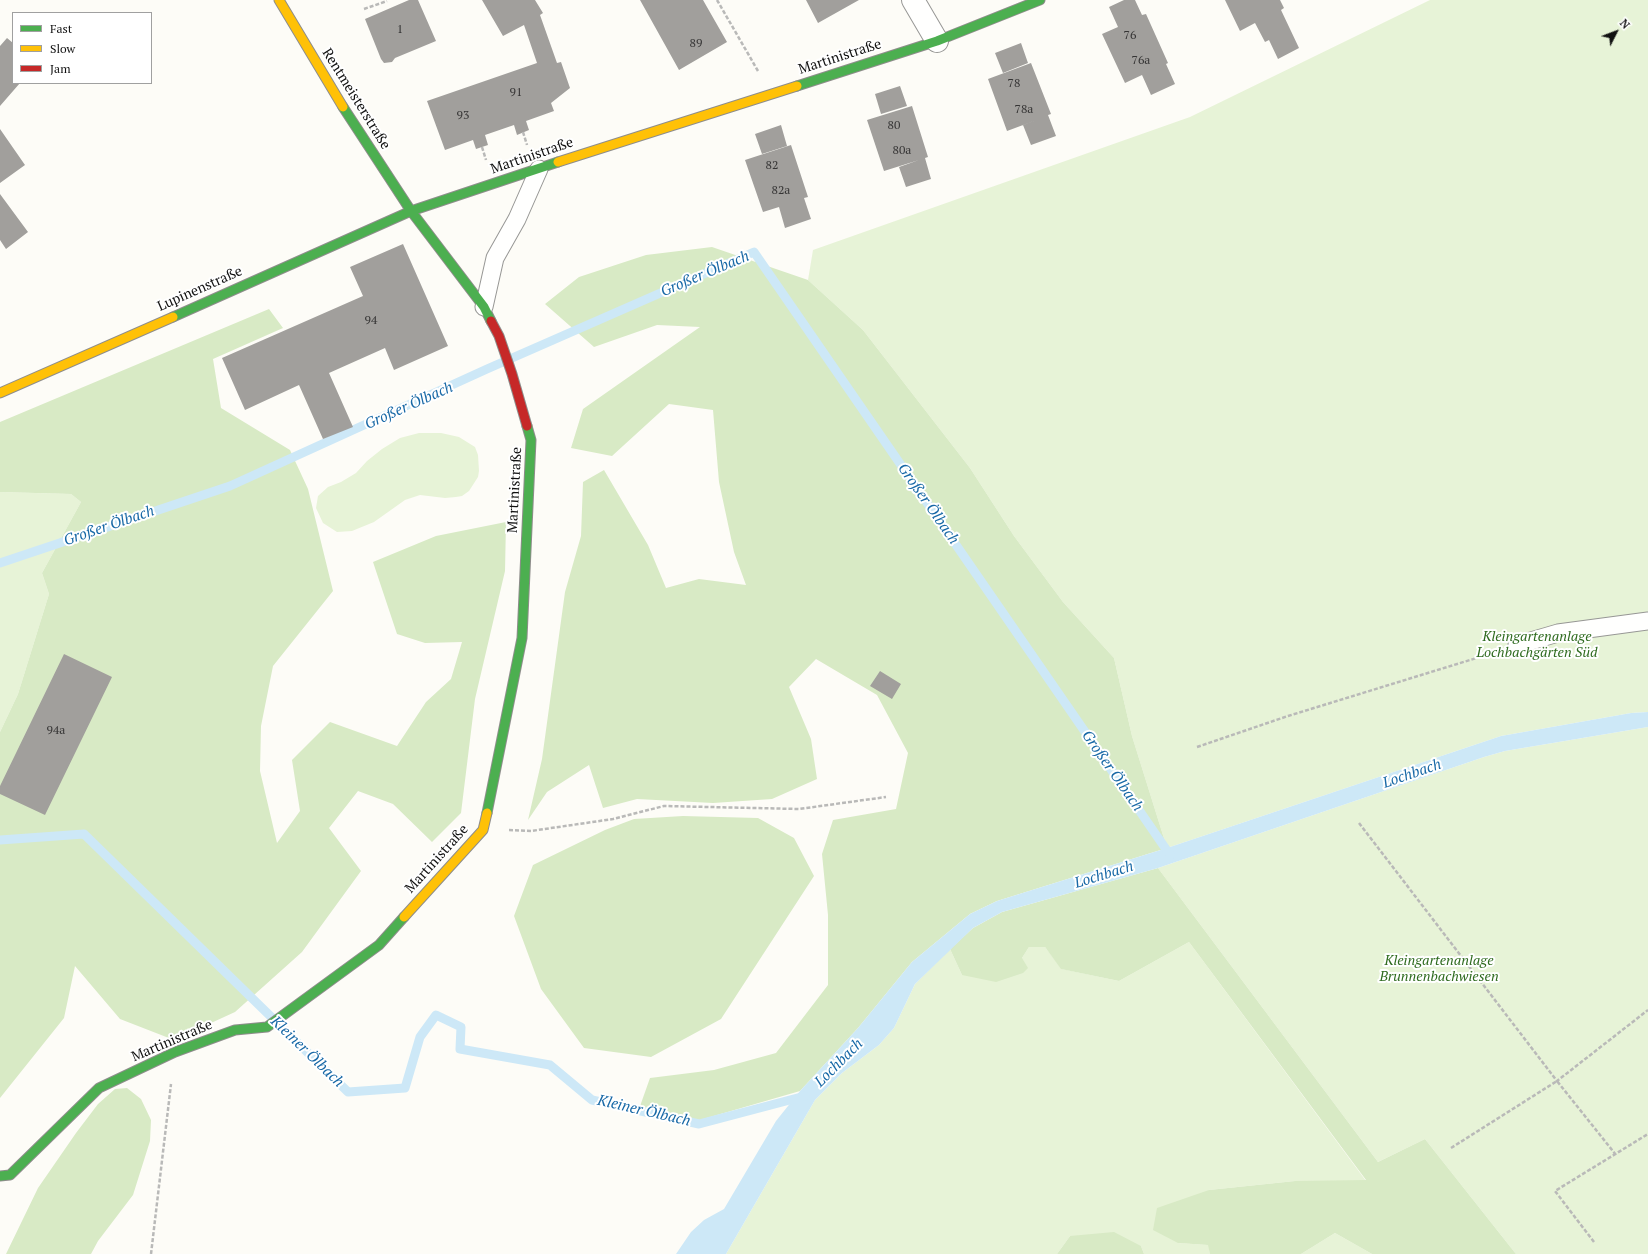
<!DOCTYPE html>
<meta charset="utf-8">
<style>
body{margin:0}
#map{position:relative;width:1648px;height:1254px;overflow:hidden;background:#fdfcf7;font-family:"PT Serif",serif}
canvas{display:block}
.legend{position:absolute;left:12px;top:12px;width:140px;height:72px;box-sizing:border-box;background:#fff;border:1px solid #a0a0a0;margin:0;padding:5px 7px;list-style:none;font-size:12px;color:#111}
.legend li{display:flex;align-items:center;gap:8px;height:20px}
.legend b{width:20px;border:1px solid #a0a0a0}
.north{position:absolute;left:1596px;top:12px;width:40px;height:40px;-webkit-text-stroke:3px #fff;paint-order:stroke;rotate:48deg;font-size:11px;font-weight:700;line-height:16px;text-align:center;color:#111}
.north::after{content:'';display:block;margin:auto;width:14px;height:18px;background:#111;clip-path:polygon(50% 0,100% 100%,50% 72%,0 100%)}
</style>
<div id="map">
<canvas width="1648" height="1254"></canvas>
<ul class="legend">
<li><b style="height:5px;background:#4caf50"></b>Fast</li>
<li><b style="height:5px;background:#ffc107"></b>Slow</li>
<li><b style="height:5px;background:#c62828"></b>Jam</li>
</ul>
<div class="north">N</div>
</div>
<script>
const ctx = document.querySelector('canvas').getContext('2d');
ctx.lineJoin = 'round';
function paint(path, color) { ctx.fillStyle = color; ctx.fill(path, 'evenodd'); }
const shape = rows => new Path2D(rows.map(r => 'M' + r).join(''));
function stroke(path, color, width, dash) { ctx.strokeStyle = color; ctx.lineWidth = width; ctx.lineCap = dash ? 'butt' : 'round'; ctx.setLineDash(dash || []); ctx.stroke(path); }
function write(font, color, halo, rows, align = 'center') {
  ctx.font = font + ' "PT Serif",serif'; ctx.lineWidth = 4; ctx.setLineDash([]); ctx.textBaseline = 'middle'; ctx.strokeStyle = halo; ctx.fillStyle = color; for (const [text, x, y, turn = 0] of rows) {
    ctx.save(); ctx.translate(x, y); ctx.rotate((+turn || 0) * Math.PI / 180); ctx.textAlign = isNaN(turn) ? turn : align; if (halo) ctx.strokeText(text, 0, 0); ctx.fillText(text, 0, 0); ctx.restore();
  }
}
paint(shape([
 [1430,0,1648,0,1648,712,1631,713,1501,736,1167,848,1132,736,1114,658,1063,602,1014,536,970,468,863,330,808,280,813,250,1190,117],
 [419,433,441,433,459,437,475,447,478,455,479,471,478,477,469,491,462,496,456,497,445,498,420,495,405,500,374,522,352,531,337,532,323,523,316,508,318,496,328,487,341,482,356,473,367,461,382,449,400,438],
 [0,492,71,494,81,502,42,573,49,594,18,694,0,732],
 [1648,727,1648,1254,1516,1254,1425,1139,1378,1162,1158,868,1484,757,1505,751],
 [1189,942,1366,1181,1295,1181,1209,1190,1178,1243,1209,1245,1210,1254,1144,1254,1141,1246,1070,1236,1057,1254,726,1254,815,1100,842,1073,879,1045,894,1028,915,984,950,949,962,975,1022,958,1029,947,1045,947,1062,969,1119,981],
 [1335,1233,1372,1254,1301,1254]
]), '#e7f3d7');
paint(shape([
 [712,247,808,280,863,330,970,468,1014,536,1063,602,1114,658,1132,736,1167,848,997,901,970,914,912,962,858,1028,800,1091,700,1120,639,1109,650,1078,714,1070,776,1053,828,985,828,915,822,854,833,820,896,809,908,753,877,695,816,659,789,687,811,739,817,779,772,799,713,803,637,799,603,808,589,765,547,792,528,820,542,759,565,592,581,536,583,482,604,470,648,545,666,588,699,579,746,585,734,552,719,482,713,410,669,404,612,456,571,448,583,409,700,327,657,325,594,347,545,304,579,277,646,255],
 [269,309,283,328,213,359,221,408,290,450,308,489,333,591,273,666,261,726,260,771,277,843,300,811,292,760,330,722,397,746,426,702,451,679,462,642,425,643,397,634,373,562,436,536,506,522,505,571,475,699,461,813,432,842,393,804,358,791,329,828,361,871,302,952,235,1012,174,1040,120,1019,75,966,64,1018,0,1098,0,732,18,694,49,594,42,573,81,502,71,494,0,492,0,422],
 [683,816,758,818,794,838,814,876,721,1019,651,1057,584,1048,541,989,514,916,533,865,605,830,634,819],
 [1158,868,1378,1162,1425,1139,1516,1254,1372,1254,1335,1233,1301,1254,1210,1254,1208,1245,1178,1243,1153,1230,1157,1208,1209,1190,1295,1181,1366,1180,1189,942,1119,981,1061,969,1045,947,1029,947,1022,958,1028,968,1023,973,996,982,962,975,950,949,973,928,1002,912],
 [127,1088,141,1099,151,1120,150,1141,133,1195,98,1241,91,1254,6,1254,38,1188,76,1133,98,1104,115,1089],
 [1114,1232,1141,1246,1144,1254,1057,1254,1070,1236]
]), '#d8eac5');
paint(shape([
 [1648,712,1648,727,1505,751,1484,757,1158,868,1002,912,973,928,915,984,894,1028,879,1045,842,1073,815,1100,726,1254,676,1254,691,1232,704,1220,724,1209,776,1121,800,1091,858,1028,912,962,970,914,997,901,1167,848,1501,736,1631,713]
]), '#cde8f7');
stroke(shape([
 [0,563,230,486,487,369,754,252,1170,855],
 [0,840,84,834,348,1092,405,1088,420,1037,436,1015,461,1027,460,1049,550,1065,592,1100,699,1124,805,1096]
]), '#cde8f7', 9);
paint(shape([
 [409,0,418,0,436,41,395,58,392,62,384,63,381,59,365,19],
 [482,0,535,0,543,13,540,15,557,63,561,62,570,88,551,103,554,111,526,121,529,130,517,135,514,125,485,135,488,145,476,149,473,140,445,150,427,101,537,63,524,25,503,36],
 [640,0,703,0,727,42,679,70],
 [806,0,859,0,818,23],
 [1124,0,1135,0,1142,15,1146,14,1168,63,1166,64,1175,84,1151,95,1142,75,1125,83,1102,34,1118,27,1109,7],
 [1225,0,1280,0,1284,8,1281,10,1299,48,1278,59,1269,40,1265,42,1255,23,1240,31],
 [7,38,13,43,13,83,20,83,0,106,0,46],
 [1021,43,1028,63,1003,73,995,53],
 [1031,63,1051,114,1048,115,1056,136,1031,145,1023,125,1042,118,1007,131,988,79],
 [900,86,907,106,881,114,875,94],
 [912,106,928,157,925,158,931,179,906,187,899,167,919,160,884,171,867,120],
 [781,125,787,146,762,154,755,134],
 [0,129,25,165,0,183],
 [791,145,808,197,804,198,811,219,785,228,779,207,763,212,745,160],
 [0,194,28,232,6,249,0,240],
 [403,244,448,346,394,370,385,348,329,373,353,427,323,439,299,385,245,410,222,358,363,296,350,267],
 [64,654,112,677,45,815,0,794,0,786],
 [880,671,901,684,892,699,870,686]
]), '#a19f9c');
const lane = shape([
 [484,307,495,258,517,219,539,169],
 [1517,645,1558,633,1648,621]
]);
const street = shape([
 [913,0,937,41]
]);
const fast = shape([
 [797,86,937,41,1040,0],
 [343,107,411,211,484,307,491,321],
 [173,317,411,211,558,162],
 [487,813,522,638,531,440,527,426],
 [0,1176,10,1175,99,1088,175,1052,235,1030,267,1027,379,945,404,917]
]);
const slow = shape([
 [279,0,343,107],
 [558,162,797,86],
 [0,393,173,317],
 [404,917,483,830,487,813]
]);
const jam = shape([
 [491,321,499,336,512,374,527,426]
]);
stroke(lane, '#979795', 19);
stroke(street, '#979795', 24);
stroke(fast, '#8e8d8b', 11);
stroke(slow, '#8e8d8b', 11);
stroke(jam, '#8e8d8b', 11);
stroke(shape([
 [717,0,758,71],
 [364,9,387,1],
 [523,132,527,145],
 [482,147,486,160],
 [1197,747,1288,716,1496,652],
 [1359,823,1557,1081,1648,1010],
 [509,830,531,831,613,819,664,806,799,809,886,797],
 [1451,1148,1557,1081,1616,1155],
 [1594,1242,1555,1191,1648,1134],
 [151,1254,171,1084]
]), '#b9b9b8', 2.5, [4, 2]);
stroke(lane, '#fffffe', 17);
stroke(street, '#fffffe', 22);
stroke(fast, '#4caf50', 9);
stroke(slow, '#ffc107', 9);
stroke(jam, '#c62828', 9);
write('12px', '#353434', null, [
 ["1",400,30],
 ["76",1130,36],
 ["89",696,44],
 ["76a",1141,61],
 ["78",1014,84],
 ["91",516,93],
 ["78a",1024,110],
 ["93",463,116],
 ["80",894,126],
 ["80a",902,151],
 ["82",772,166],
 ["82a",781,191],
 ["94",371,321],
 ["94a",56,731]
]);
write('14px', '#111', '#fff', [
 ["Martinistraße",840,57,-18],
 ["Rentmeisterstraße",356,99,58],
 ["Martinistraße",532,156,-19],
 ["Lupinenstraße",200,289,-24],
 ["Martinistraße",515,490,-87],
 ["Martinistraße",437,859,-48],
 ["Martinistraße",172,1041,-23]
]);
write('italic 14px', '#2f6b1f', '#fff', [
 ["Kleingartenanlage",1537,637],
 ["Lochbachgärten Süd",1537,653],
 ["Kleingartenanlage",1439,961],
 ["Brunnenbachwiesen",1439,977]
]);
write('italic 15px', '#1768a6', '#fff', [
 ["Großer Ölbach",705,274,-23],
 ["Großer Ölbach",409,406,-24],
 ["Großer Ölbach",928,504,55],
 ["Großer Ölbach",109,526,-19],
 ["Großer Ölbach",1112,771,55],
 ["Lochbach",1412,774,-19],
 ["Lochbach",1104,875,-17],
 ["Kleiner Ölbach",307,1052,44],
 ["Lochbach",839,1063,-45],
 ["Kleiner Ölbach",644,1111,13]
]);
</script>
